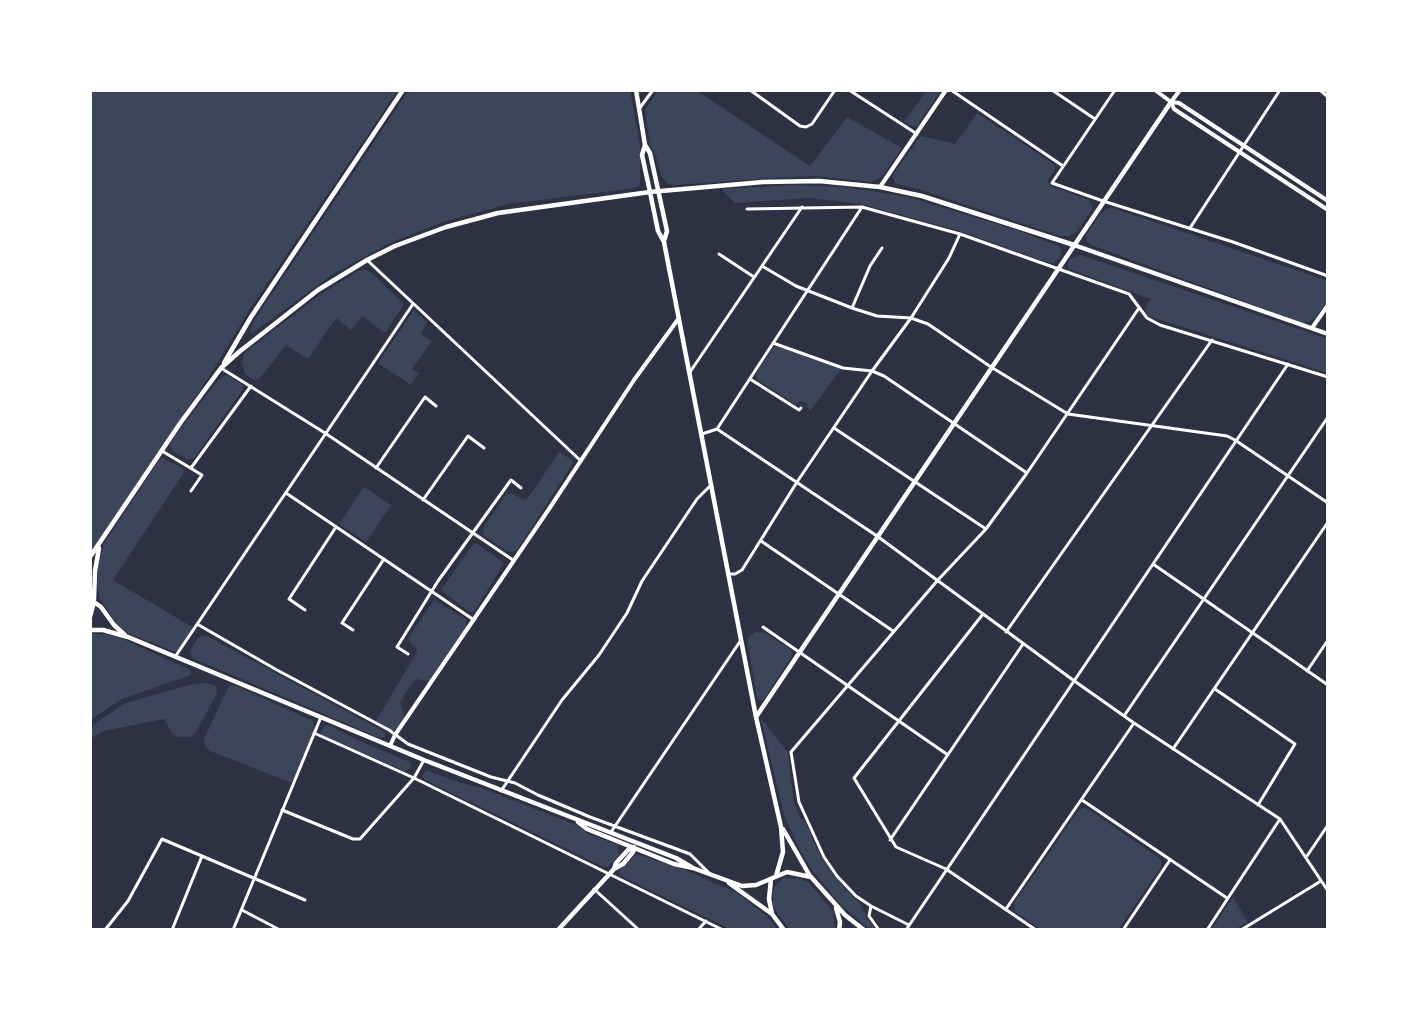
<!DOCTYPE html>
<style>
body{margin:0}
#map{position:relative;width:1418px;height:1020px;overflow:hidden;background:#2d3142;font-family:Cabin,sans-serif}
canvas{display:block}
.frame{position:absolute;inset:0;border:92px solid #fff;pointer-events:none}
</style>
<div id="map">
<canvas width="1418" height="1020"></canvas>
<div class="frame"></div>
</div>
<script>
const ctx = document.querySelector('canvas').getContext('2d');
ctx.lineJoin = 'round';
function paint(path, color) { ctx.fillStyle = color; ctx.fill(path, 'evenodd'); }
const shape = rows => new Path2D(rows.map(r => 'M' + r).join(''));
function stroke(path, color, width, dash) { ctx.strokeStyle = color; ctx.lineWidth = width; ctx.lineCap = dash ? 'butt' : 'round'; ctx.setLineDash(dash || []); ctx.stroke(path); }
paint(shape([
 [90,90,398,90,250,309,212,372,90,554],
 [409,90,630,90,640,145,640,185,635,188,509,204,446,221,392,242,333,274,251,334,250,329,255,319],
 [658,90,696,90,810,166,847,117,902,148,882,177,871,182,815,176,771,178,675,185,668,184,661,176,657,159,650,145,645,110],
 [927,90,941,90,917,126,911,126,904,122],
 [977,113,1055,165,1055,170,1047,181,1050,186,1089,200,1092,205,1092,210,1077,232,1070,236,1060,236,918,189,896,184,893,178,894,173,921,136,955,144],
 [793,185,846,187,908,197,1016,230,1059,246,1062,251,1061,256,1054,263,1049,263,960,231,861,204,809,198,735,203,721,189],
 [1113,208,1328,281,1328,300,1315,318,1309,322,1303,323,1091,245,1087,241,1086,235,1101,213,1106,209],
 [1081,255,1328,339,1328,373,1151,317,1146,313,1146,306,1151,299,1069,269,1067,266,1070,259],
 [366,270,373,274,404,304,385,333,362,316,351,330,336,318,308,359,286,345,262,376,256,380,252,379,245,374,242,362,244,353,321,294,358,271],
 [414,310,427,322,421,334,432,341,412,369,419,373,411,385,378,363],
 [774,347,779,347,841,369,810,411,805,402,800,401,795,404,759,381,756,377,757,372],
 [226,375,243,385,242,391,194,458,187,459,172,451,170,444,184,424,220,378],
 [559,452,572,460,573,463,517,550,512,552,507,551,484,536,483,528,506,494,511,493,525,500,528,498],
 [162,458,181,467,184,470,183,474,113,580,194,628,181,648,176,652,130,634,117,624,100,599,97,583,99,559,105,542,159,460],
 [364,487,391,505,366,542,339,524],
 [474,543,478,544,504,563,475,611,472,612,468,611,441,590],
 [434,600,466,619,467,626,429,681,415,679,400,702,405,718,398,729,392,730,376,721,417,652,416,647,410,643,408,638],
 [755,632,765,633,791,650,792,654,791,658,764,699,761,701,757,697,747,638],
 [90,634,104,634,121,638,190,670,191,675,122,699,90,720],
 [201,636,207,636,385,732,385,737,380,738,192,658,190,651,197,639],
 [207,683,216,686,217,693,196,732,191,737,177,737,172,733,164,719,103,731,90,739,90,727,126,703,189,685],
 [234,685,313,721,314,733,292,783,210,751,205,746,204,739,229,686],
 [761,719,788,752,794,803,800,818,805,821,821,857,836,878,861,905,867,918,876,930,872,930,866,926,841,905,812,870,800,851,784,815],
 [325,725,331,726,355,739,410,762,411,768,405,771,322,736,321,731],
 [426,770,461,783,482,788,578,826,587,833,618,845,619,855,608,867,602,866,425,780,422,776],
 [1083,808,1088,809,1159,858,1162,862,1161,867,1118,930,1042,930,1015,912,1014,903,1078,811],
 [637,854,685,870,737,893,768,917,778,930,732,930,621,876,619,873,620,870],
 [784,878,801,879,809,883,833,911,835,930,790,930,775,910,773,904,773,891,776,885],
 [1233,897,1248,922,1234,930,1211,930]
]), '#3c4559');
stroke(shape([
 [750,90,800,126,806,127,812,124,835,90],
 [849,90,917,134],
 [951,90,1063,166],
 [1052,90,1095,119],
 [1115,90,1052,183,1103,201,1233,242,1328,276],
 [1320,90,1328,97],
 [639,109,653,90],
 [747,209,862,207,960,234,1129,294,1147,318,1160,325,1328,377],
 [1190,228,1280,90],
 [719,254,754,277],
 [367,260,581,461],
 [762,266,796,286,852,308,877,316,911,318,928,324,991,367,1068,414,1227,436,1235,440,1328,503],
 [852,308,870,266,882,248],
 [773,343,843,368,872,371,884,376,1027,473],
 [221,368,325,433,513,560],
 [690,372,802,207],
 [750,379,799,410,801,408],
 [834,428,986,529],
 [717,429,877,536,1073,680,1134,723,1280,819,1328,891],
 [702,434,717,429,862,207],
 [162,451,202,475,191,491],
 [191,468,251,386],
 [376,468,425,397,436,406],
 [286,493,474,620],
 [423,500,468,436,484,448],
 [761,541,893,631],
 [1153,564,1328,685],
 [730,574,735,574,742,570,797,482,872,371,911,318,949,258,960,234],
 [305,610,289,599,336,527],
 [983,614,854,778,896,847,946,869,1036,930],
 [197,624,277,670,389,730,408,744,491,777,515,783,538,795,590,817,690,854,710,874],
 [763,627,948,755],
 [353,630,342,623,384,559],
 [1006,632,1212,340],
 [408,654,397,647,438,581,511,480,521,488],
 [175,657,413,304],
 [1307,671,1328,640],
 [1215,689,1295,744,1258,805],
 [1124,716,1328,417],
 [314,733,414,778,723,930],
 [1173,749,1328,522],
 [501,791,562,700,599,655,627,613,642,581,697,499,711,485],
 [1082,800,1227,898],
 [282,810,353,839,360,839,414,778,424,760],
 [611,832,741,640],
 [890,840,1023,644],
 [1307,856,1328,825],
 [594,889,639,930],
 [871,906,869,916,879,930],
 [1006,909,1134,723],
 [242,910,280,930],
 [909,925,871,906,856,896,837,876,824,857,799,802,791,752,937,581,986,529,1027,473,1139,308],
 [105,930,128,901,162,839,305,900],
 [172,930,202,856],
 [233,930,321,717],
 [698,930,706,921],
 [906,930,1288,364],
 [1123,930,1170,860],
 [1207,930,1280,819],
 [1241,930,1321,881]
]), '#fff', 3);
stroke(shape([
 [1155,90,1171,102,1174,109,1328,210],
 [1171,102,1180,90],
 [1172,102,1179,103,1328,201],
 [880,187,946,90],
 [1312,328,1328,305],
 [390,746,395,735,549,509,634,380,679,318]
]), '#fff', 4);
stroke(shape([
 [636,90,645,145,642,155,650,192,658,231,664,242,756,717,781,827,783,852,776,876],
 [645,145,650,153,667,231,664,241],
 [224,363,251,317,403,90],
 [90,557,181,422,221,368,239,352,318,290,367,260,395,246,446,227,498,213,650,192,763,182,819,181,880,187,922,196,1074,245,1328,334],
 [90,590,94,602,90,617],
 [94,599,95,571,99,548],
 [94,602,101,607,114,625,125,635],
 [90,630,103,630,128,637,424,760,676,858,693,868],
 [756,717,1171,102],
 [578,822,587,829,674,864,693,868,742,886,756,885,787,872,811,877,845,915,864,930],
 [783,829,810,876],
 [614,869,616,863,628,850,633,848],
 [771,879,769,899,772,914,784,930],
 [729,883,772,914],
 [836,908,840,922,839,930],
 [558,930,614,869,623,864,633,852,634,847]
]), '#fff', 4.5);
</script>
